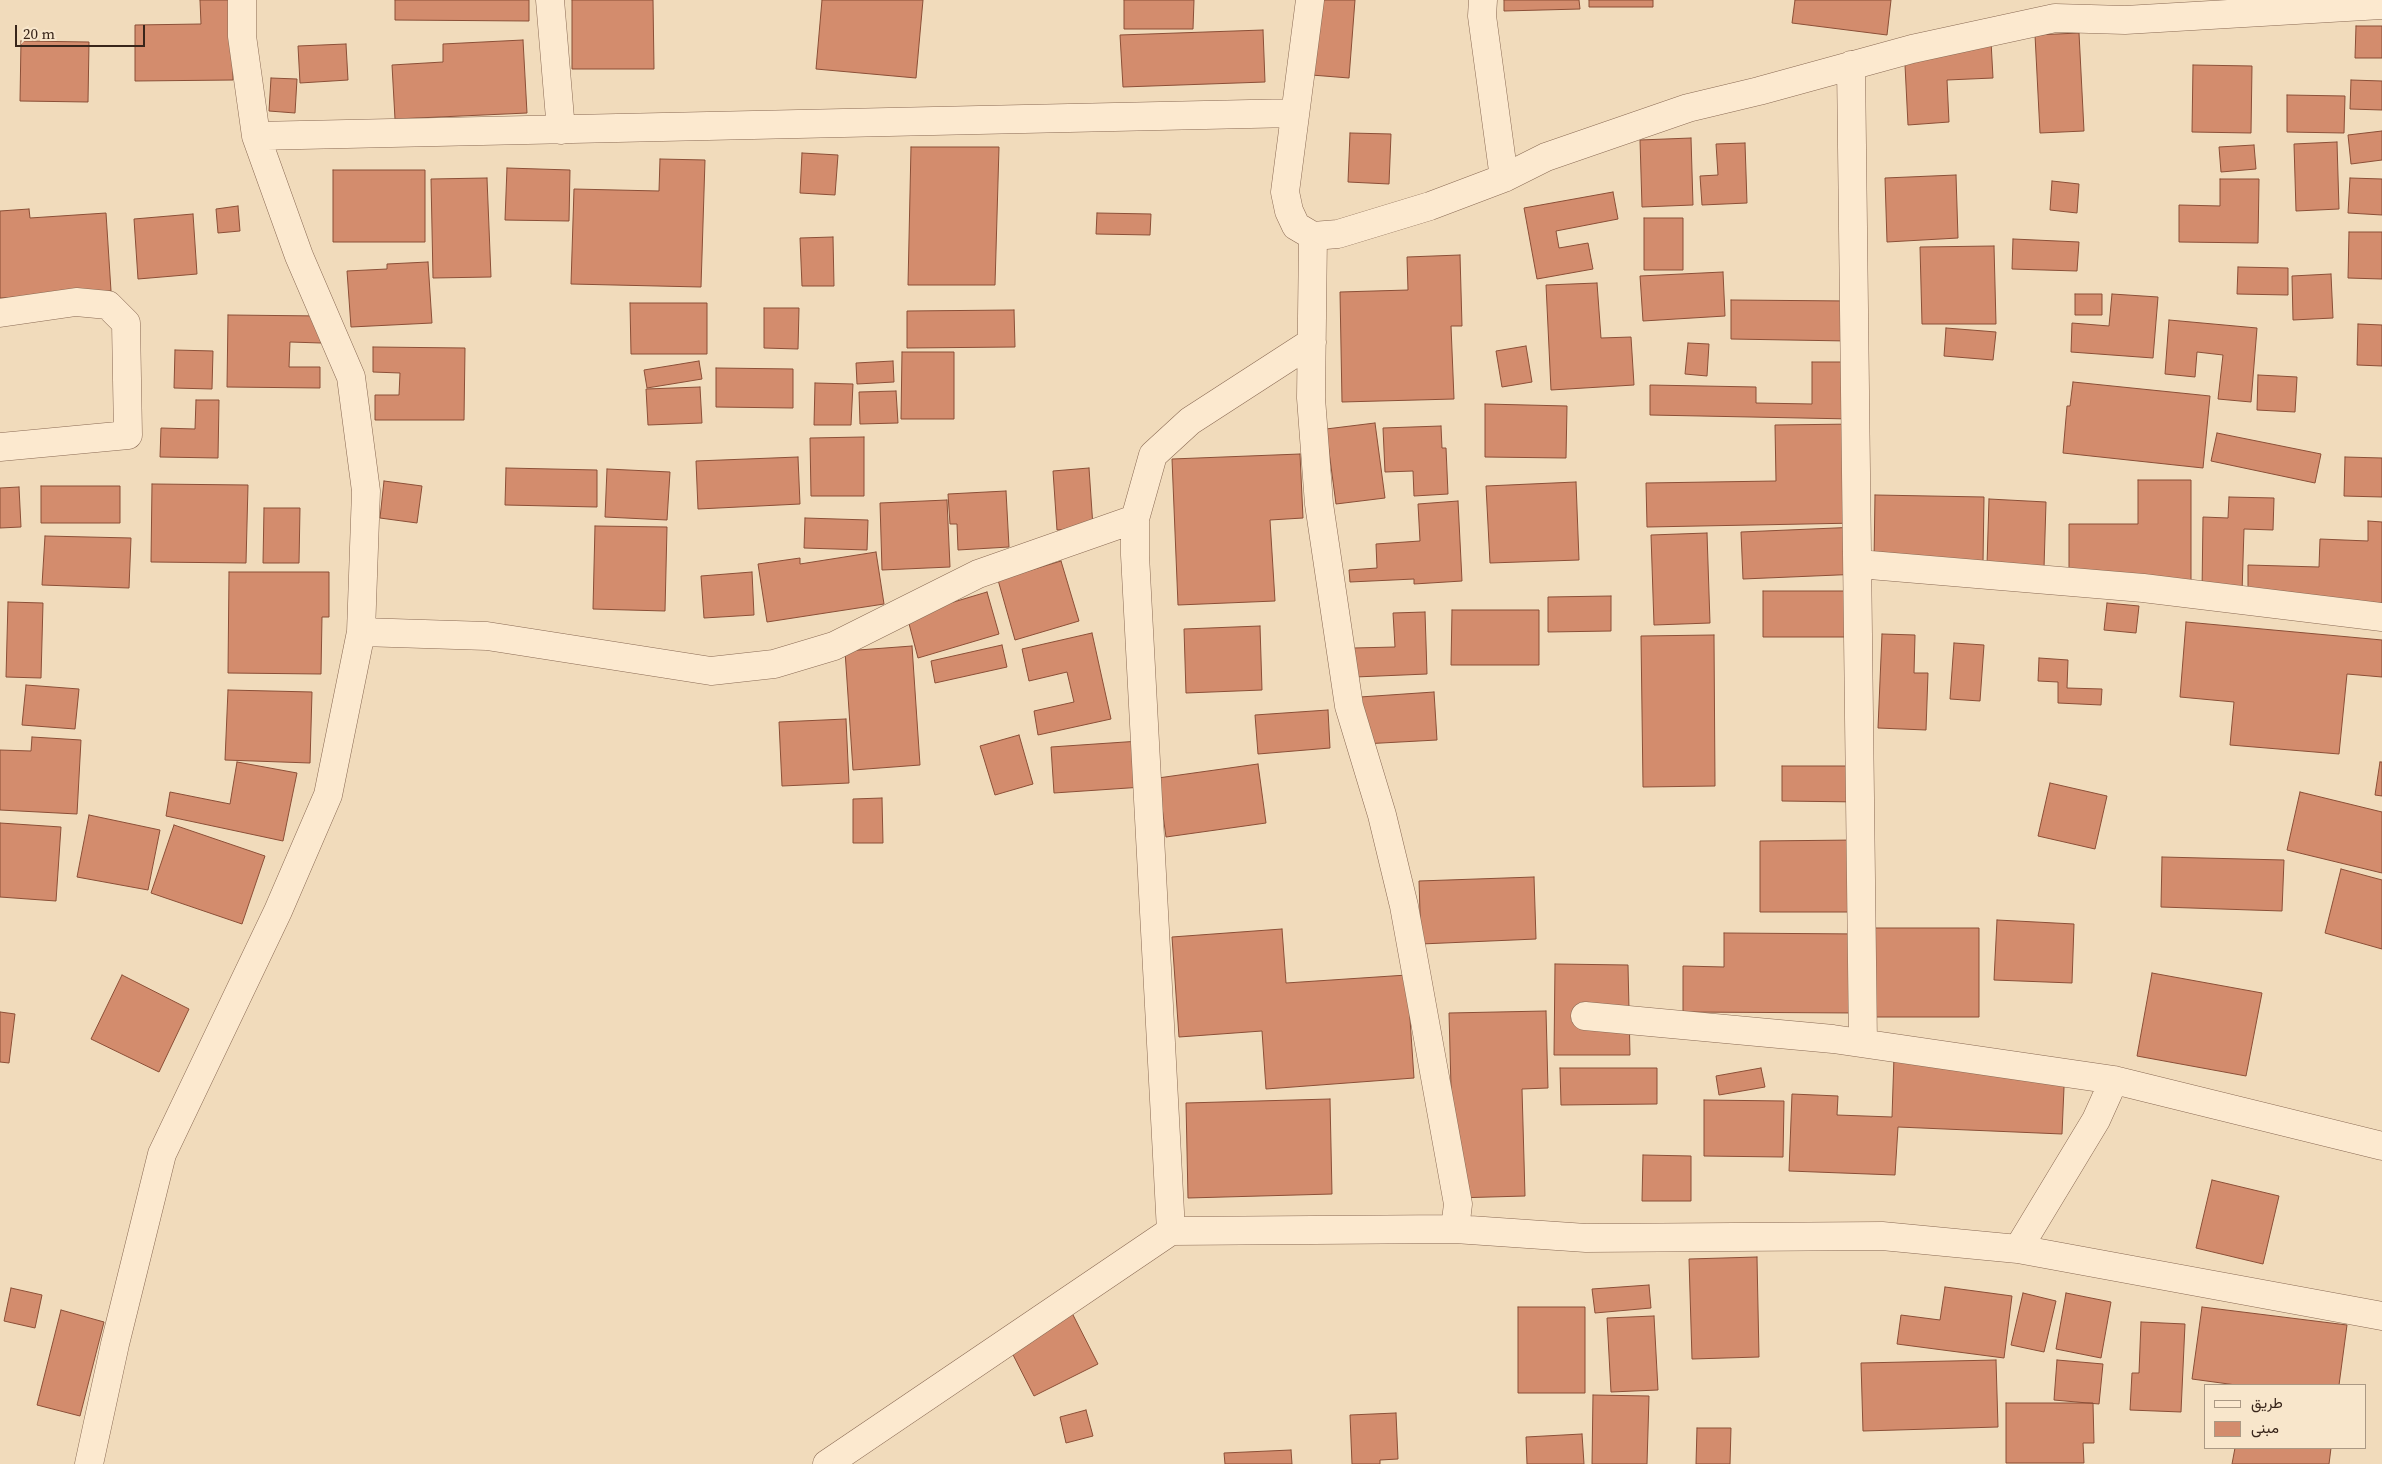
<!DOCTYPE html>
<meta charset="utf-8">
<style>
body{margin:0}
#map{position:relative;width:2382px;height:1464px;overflow:hidden;background:#f1dbbb;font-family:"Source Serif 4",Vazirmatn,serif}
canvas{display:block}
.legend{position:absolute;left:2204px;top:1384px;width:162px;height:65px;box-sizing:border-box;background:#f8e6cb;border:1px solid #ab9984;margin:0;padding:6px 9px;list-style:none;font-size:15px;color:#38251a}
.legend li{display:flex;align-items:center;gap:10px;height:25px}
.legend b{width:25px;border:1px solid #ab9984}
.scale{position:absolute;left:15px;top:25px;width:130px;height:22px;box-sizing:border-box;border:2px solid #38251a;border-top:0;padding-left:6px;font-size:15px;line-height:18px;white-space:nowrap;color:#38251a;-webkit-text-stroke:4px #f8e6cb;paint-order:stroke}
</style>
<div id="map">
<canvas width="2382" height="1464"></canvas>
<ul class="legend">
<li><b style="height:6px;background:#fce9cf"></b>طريق</li>
<li><b style="height:14px;background:#d38c6d"></b>مبنى</li>
</ul>
<div class="scale">20 m</div>
</div>
<script>
const ctx = document.querySelector('canvas').getContext('2d');
ctx.lineJoin = 'round';
function paint(path, color) { ctx.fillStyle = color; ctx.fill(path, 'evenodd'); }
const shape = rows => new Path2D(rows.map(r => 'M' + r).join(''));
function stroke(path, color, width, dash) { ctx.strokeStyle = color; ctx.lineWidth = width; ctx.lineCap = dash ? 'butt' : 'round'; ctx.setLineDash(dash || []); ctx.stroke(path); }
const building = shape([
 [200,0,232,0,233,80,135,81,135,25,201,24,200,0],
 [395,0,529,0,529,21,395,20,395,0],
 [572,0,653,0,654,69,572,69,572,0],
 [822,0,923,0,916,78,816,69,822,0],
 [1124,0,1194,0,1193,29,1124,29,1124,0],
 [1305,0,1355,0,1349,78,1299,74,1305,0],
 [1504,0,1579,0,1580,9,1504,11,1504,0],
 [1589,0,1653,0,1653,7,1589,7,1589,0],
 [1795,0,1891,0,1887,35,1792,23,1795,0],
 [2356,26,2382,26,2382,58,2355,58,2356,26],
 [1263,30,1265,82,1123,87,1120,35,1263,30],
 [2079,33,2084,131,2040,133,2035,35,2079,33],
 [523,40,527,113,395,119,392,65,443,62,443,44,523,40],
 [21,41,89,42,88,102,20,101,21,41],
 [1991,41,1993,78,1947,80,1949,122,1908,125,1904,45,1991,41],
 [346,44,348,80,300,83,298,46,346,44],
 [2193,65,2252,66,2251,133,2192,132,2193,65],
 [271,78,297,79,295,113,269,111,271,78],
 [2351,80,2382,81,2382,110,2350,109,2351,80],
 [2287,95,2345,96,2344,133,2287,132,2287,95],
 [2382,131,2382,160,2351,164,2348,135,2382,131],
 [1350,133,1391,134,1389,184,1348,182,1350,133],
 [1691,138,1693,205,1642,207,1640,140,1691,138],
 [2337,142,2339,209,2296,211,2294,144,2337,142],
 [1745,143,1747,203,1702,205,1700,176,1718,175,1716,144,1745,143],
 [2254,145,2256,169,2221,172,2219,147,2254,145],
 [911,147,999,147,995,285,908,285,911,147],
 [802,153,838,155,835,195,800,193,802,153],
 [660,159,705,160,701,287,571,284,574,189,659,191,660,159],
 [507,168,570,170,569,221,505,220,507,168],
 [333,170,425,170,425,242,333,242,333,170],
 [1956,175,1958,238,1887,242,1885,178,1956,175],
 [487,178,491,277,433,278,431,179,487,178],
 [2350,178,2382,179,2382,215,2348,213,2350,178],
 [2220,179,2259,179,2258,243,2179,242,2179,205,2220,206,2220,179],
 [2052,181,2079,184,2077,213,2050,210,2052,181],
 [1613,192,1618,219,1556,231,1559,248,1588,243,1593,269,1537,279,1524,208,1613,192],
 [238,206,240,231,218,233,216,209,238,206],
 [29,209,30,218,106,213,111,291,0,298,0,211,29,209],
 [1097,213,1151,214,1150,235,1096,234,1097,213],
 [193,214,197,274,138,279,134,219,193,214],
 [1644,218,1683,218,1683,270,1644,270,1644,218],
 [2349,232,2382,232,2382,279,2348,278,2349,232],
 [833,237,834,286,802,286,800,238,833,237],
 [2013,239,2079,242,2077,271,2012,269,2013,239],
 [1994,246,1996,324,1922,324,1920,247,1994,246],
 [1460,255,1462,326,1451,326,1454,399,1342,402,1340,292,1408,290,1407,257,1460,255],
 [428,262,432,323,351,327,347,271,387,269,387,264,428,262],
 [2238,267,2288,268,2288,295,2237,294,2238,267],
 [1723,272,1725,316,1643,321,1640,276,1723,272],
 [2331,274,2333,318,2293,320,2292,276,2331,274],
 [1597,283,1601,338,1631,337,1634,385,1551,390,1546,285,1597,283],
 [2075,294,2102,294,2102,315,2075,315,2075,294],
 [2112,294,2158,297,2153,358,2071,352,2072,323,2109,326,2112,294],
 [1731,300,1849,301,1848,341,1731,339,1731,300],
 [630,303,707,303,707,354,631,354,630,303],
 [764,308,799,308,798,349,764,348,764,308],
 [1014,310,1015,347,907,348,907,311,1014,310],
 [228,315,321,316,321,343,290,342,289,367,320,367,320,388,227,387,228,315],
 [2169,320,2257,328,2251,402,2218,399,2223,355,2197,352,2195,377,2165,374,2169,320],
 [2358,324,2382,325,2382,366,2357,365,2358,324],
 [1946,328,1996,332,1993,360,1944,356,1946,328],
 [1688,343,1709,344,1707,376,1685,374,1688,343],
 [1526,346,1532,382,1502,387,1496,351,1526,346],
 [373,347,465,348,464,420,375,420,375,395,399,395,400,373,373,372,373,347],
 [175,350,213,351,212,389,174,388,175,350],
 [902,352,954,352,954,419,901,419,902,352],
 [699,361,702,379,647,388,644,370,699,361],
 [893,361,894,382,857,384,856,363,893,361],
 [1812,362,1853,362,1852,419,1650,415,1650,385,1756,387,1756,403,1812,404,1812,362],
 [716,368,793,369,793,408,716,407,716,368],
 [2258,375,2297,377,2295,412,2257,410,2258,375],
 [2073,382,2210,396,2203,468,2063,453,2067,406,2070,406,2073,382],
 [815,383,853,384,851,425,814,425,815,383],
 [700,387,702,423,648,425,646,389,700,387],
 [896,391,898,423,860,424,859,392,896,391],
 [196,400,219,400,218,458,160,457,161,428,195,429,196,400],
 [1485,404,1567,406,1566,458,1485,457,1485,404],
 [1375,423,1385,498,1336,504,1326,429,1375,423],
 [1856,424,1858,523,1647,527,1646,483,1776,481,1775,425,1856,424],
 [1441,426,1442,448,1446,448,1448,494,1414,496,1413,471,1385,472,1383,428,1441,426],
 [2217,433,2321,454,2315,483,2211,461,2217,433],
 [864,437,864,496,811,496,810,438,864,437],
 [1300,454,1303,518,1270,520,1275,601,1178,605,1172,459,1300,454],
 [798,457,800,504,698,509,696,461,798,457],
 [2345,457,2382,458,2382,497,2344,496,2345,457],
 [506,468,597,470,597,507,505,505,506,468],
 [1089,468,1093,527,1057,530,1053,471,1089,468],
 [607,469,670,472,667,520,605,517,607,469],
 [2138,480,2191,480,2191,582,2069,582,2069,524,2138,524,2138,480],
 [384,481,422,486,417,523,380,518,384,481],
 [1576,482,1579,560,1490,563,1486,486,1576,482],
 [152,484,248,485,246,563,151,562,152,484],
 [41,486,120,486,120,523,41,523,41,486],
 [19,487,21,527,0,528,0,488,19,487],
 [1006,491,1009,547,958,550,957,524,950,524,948,494,1006,491],
 [1875,495,1984,497,1983,563,1874,561,1875,495],
 [2229,497,2274,498,2273,530,2244,529,2242,593,2202,592,2203,517,2228,518,2229,497],
 [1989,499,2046,502,2044,568,1987,565,1989,499],
 [947,500,950,567,882,570,880,503,947,500],
 [1458,501,1462,581,1414,584,1414,579,1350,582,1349,570,1377,568,1376,544,1420,541,1418,504,1458,501],
 [264,508,300,508,299,563,263,563,264,508],
 [805,518,868,520,867,550,804,548,805,518],
 [2368,521,2382,522,2382,603,2248,598,2248,565,2319,567,2320,539,2368,541,2368,521],
 [595,526,667,527,665,611,593,609,595,526],
 [1859,527,1861,574,1743,579,1741,532,1859,527],
 [1707,533,1710,623,1654,625,1651,535,1707,533],
 [45,536,131,538,129,588,42,585,45,536],
 [876,552,884,604,767,622,758,564,800,558,800,564,876,552],
 [1061,561,1079,621,1015,640,998,580,1061,561],
 [229,572,329,572,329,617,322,617,321,674,228,673,229,572],
 [752,572,754,615,704,618,701,576,752,572],
 [1763,591,1861,591,1861,637,1763,637,1763,591],
 [987,592,999,634,918,658,907,616,987,592],
 [1611,596,1611,631,1548,632,1548,597,1611,596],
 [8,602,43,603,41,678,6,677,8,602],
 [2107,603,2139,606,2136,633,2104,630,2107,603],
 [1452,610,1539,610,1539,665,1451,665,1452,610],
 [1425,612,1427,674,1355,677,1354,648,1395,647,1393,613,1425,612],
 [2186,622,2382,640,2382,677,2347,674,2339,754,2230,745,2234,702,2180,697,2186,622],
 [1260,626,1262,690,1186,693,1184,629,1260,626],
 [1092,633,1111,719,1038,735,1034,711,1074,702,1067,672,1029,681,1022,649,1092,633],
 [1882,634,1915,635,1914,673,1928,673,1926,730,1878,728,1882,634],
 [1714,635,1715,786,1643,787,1641,636,1714,635],
 [1954,643,1984,645,1980,701,1950,699,1954,643],
 [1002,645,1007,667,935,683,931,661,1002,645],
 [912,646,920,765,853,770,845,651,912,646],
 [2039,658,2068,660,2067,688,2102,689,2101,705,2058,703,2058,682,2038,681,2039,658],
 [26,685,79,689,75,729,22,725,26,685],
 [228,690,312,692,310,763,225,760,228,690],
 [1434,692,1437,740,1363,744,1360,697,1434,692],
 [1328,710,1330,748,1258,754,1255,715,1328,710],
 [846,719,849,783,782,786,779,722,846,719],
 [1019,735,1033,784,995,795,980,746,1019,735],
 [32,737,81,740,77,814,0,810,0,750,31,751,32,737],
 [1140,741,1143,787,1054,793,1051,747,1140,741],
 [237,762,297,773,283,841,166,816,170,792,230,804,237,762],
 [2380,762,2382,762,2382,796,2375,795,2380,762],
 [1258,764,1266,823,1166,837,1158,778,1258,764],
 [1782,766,1861,766,1861,802,1782,801,1782,766],
 [2050,783,2107,796,2095,849,2038,836,2050,783],
 [2300,792,2382,812,2382,873,2287,850,2300,792],
 [882,798,883,843,853,843,853,799,882,798],
 [89,815,160,830,148,890,77,877,89,815],
 [0,823,61,827,56,901,0,897,0,823],
 [174,825,265,856,242,924,151,893,174,825],
 [1857,840,1856,912,1760,912,1760,841,1857,840],
 [2162,857,2284,860,2282,911,2161,907,2162,857],
 [2341,869,2382,880,2382,949,2325,933,2341,869],
 [1534,877,1536,939,1421,944,1419,881,1534,877],
 [1997,920,2074,924,2072,983,1994,980,1997,920],
 [1872,928,1979,928,1979,1017,1872,1017,1872,928],
 [1282,929,1286,983,1407,975,1414,1078,1266,1089,1262,1031,1179,1037,1172,937,1282,929],
 [1724,933,1860,934,1859,1013,1683,1012,1683,966,1724,967,1724,933],
 [1555,964,1628,965,1630,1055,1554,1055,1555,964],
 [2152,973,2262,993,2246,1076,2137,1056,2152,973],
 [122,975,189,1009,159,1072,91,1039,122,975],
 [1546,1011,1548,1088,1522,1089,1525,1196,1454,1198,1449,1013,1546,1011],
 [0,1012,15,1014,9,1063,0,1062,0,1012],
 [1894,1057,2065,1064,2062,1134,1898,1127,1895,1175,1789,1171,1792,1094,1838,1096,1837,1115,1892,1117,1894,1057],
 [1560,1068,1657,1068,1657,1104,1561,1105,1560,1068],
 [1761,1068,1765,1087,1719,1095,1716,1076,1761,1068],
 [1330,1099,1332,1194,1188,1198,1186,1103,1330,1099],
 [1704,1100,1784,1101,1783,1157,1704,1156,1704,1100],
 [1643,1155,1691,1156,1691,1201,1642,1201,1643,1155],
 [2212,1180,2279,1196,2263,1264,2196,1248,2212,1180],
 [1757,1257,1759,1357,1692,1359,1689,1259,1757,1257],
 [1649,1285,1651,1308,1595,1313,1592,1289,1649,1285],
 [1945,1287,2012,1296,2004,1358,1897,1344,1901,1315,1940,1320,1945,1287],
 [11,1288,42,1295,35,1328,4,1321,11,1288],
 [2023,1293,2056,1301,2044,1352,2011,1345,2023,1293],
 [2066,1293,2111,1302,2101,1358,2056,1349,2066,1293],
 [1518,1307,1585,1307,1585,1393,1518,1393,1518,1307],
 [2202,1307,2347,1325,2339,1385,2236,1385,2192,1379,2202,1307],
 [61,1310,104,1322,80,1416,37,1405,61,1310],
 [1071,1311,1098,1364,1034,1396,1007,1343,1071,1311],
 [1654,1316,1658,1390,1611,1392,1607,1318,1654,1316],
 [2141,1322,2185,1324,2181,1412,2130,1410,2132,1373,2139,1373,2141,1322],
 [1996,1360,1998,1427,1863,1431,1861,1363,1996,1360],
 [2057,1360,2103,1364,2099,1404,2054,1400,2057,1360],
 [1593,1395,1649,1396,1647,1464,1592,1464,1593,1395],
 [2006,1403,2093,1403,2094,1443,2083,1443,2084,1463,2006,1463,2006,1403],
 [1086,1410,1093,1436,1066,1443,1060,1417,1086,1410],
 [1396,1413,1398,1459,1380,1460,1380,1464,1352,1464,1350,1415,1396,1413],
 [1697,1428,1731,1428,1730,1464,1696,1464,1697,1428],
 [1582,1434,1584,1464,1527,1464,1526,1437,1582,1434],
 [2235,1448,2331,1448,2329,1464,2232,1464,2235,1448],
 [1291,1450,1292,1464,1225,1464,1224,1453,1291,1450]
]);
paint(building, '#d38c6d');
stroke(building, '#8b4f37', 1);
const minor = shape([
 [550,0,561,130],
 [1310,0,1285,192,1289,211,1296,226,1313,236,1338,234,1430,206,1504,178,1546,157,1688,108,1759,91,1912,49,2055,18,2125,20,2382,5],
 [1483,0,1482,16,1504,178],
 [1851,65,1863,1043],
 [256,136,1295,113],
 [1313,236,1311,398,1319,504,1349,706,1382,815,1404,906,1458,1204,1455,1229,1586,1238,1882,1236,2018,1249,2096,1120,2114,1080],
 [0,313,76,302,108,305,126,323,128,435,0,447],
 [1312,342,1190,421,1153,455,1135,519,1135,555,1171,1231,1455,1229],
 [1858,564,2143,588,2382,617],
 [361,632,487,636,711,671,774,664,834,646,978,574,1135,519],
 [1585,1016,1833,1039,2114,1080,2382,1146],
 [2018,1249,2382,1316],
 [89,1464,115,1344,162,1154,278,911,328,795,361,632,366,491,351,377,299,256,256,136,242,36,242,0],
 [827,1464,1171,1231]
]);
stroke(minor, '#8a6a54', 29);
stroke(minor, '#fce9cf', 28);
</script>
